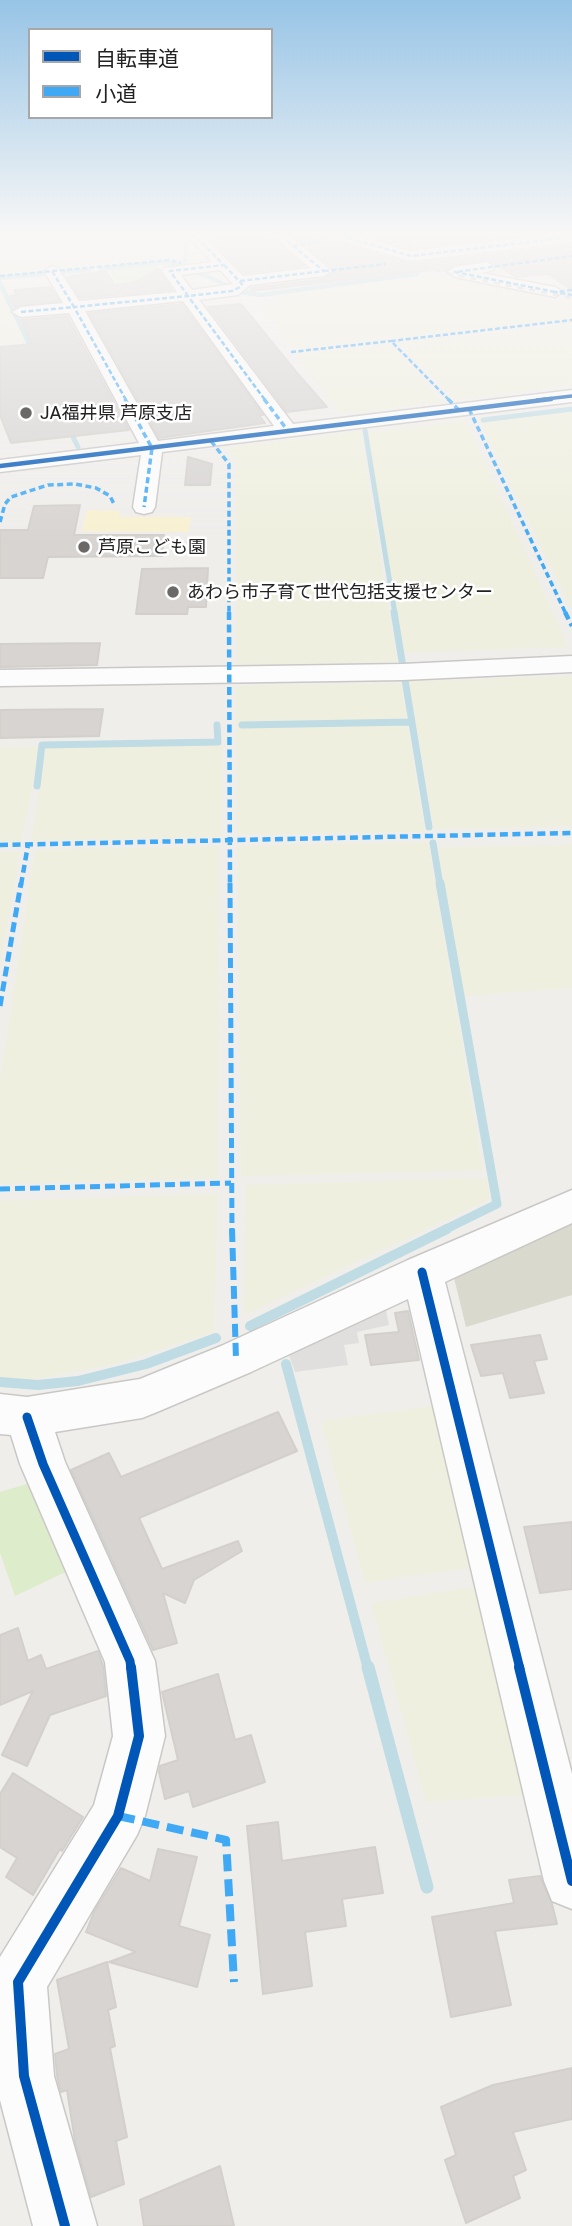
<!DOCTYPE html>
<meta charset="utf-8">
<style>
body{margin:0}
#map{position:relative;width:572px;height:2226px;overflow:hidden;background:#f0eeeb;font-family:"Golos Text","Noto Sans JP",sans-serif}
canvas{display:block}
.legend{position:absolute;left:28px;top:28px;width:245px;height:91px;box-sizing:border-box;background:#fff;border:2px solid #a7a7a7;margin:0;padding:9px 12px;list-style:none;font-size:21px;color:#222}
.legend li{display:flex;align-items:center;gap:14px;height:35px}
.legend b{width:35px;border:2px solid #a7a7a7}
</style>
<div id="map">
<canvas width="572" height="2226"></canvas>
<ul class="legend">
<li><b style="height:9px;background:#0057b8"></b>自転車道</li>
<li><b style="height:9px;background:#3fa9f5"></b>小道</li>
</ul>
</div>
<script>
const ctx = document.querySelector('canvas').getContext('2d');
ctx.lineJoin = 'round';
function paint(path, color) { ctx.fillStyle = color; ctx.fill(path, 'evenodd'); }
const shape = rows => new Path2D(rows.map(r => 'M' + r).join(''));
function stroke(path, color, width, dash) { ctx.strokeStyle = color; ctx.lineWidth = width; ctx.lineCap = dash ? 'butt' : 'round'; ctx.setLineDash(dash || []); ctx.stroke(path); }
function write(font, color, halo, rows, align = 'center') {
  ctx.font = font + ' "Golos Text","Noto Sans JP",sans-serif'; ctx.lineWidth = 5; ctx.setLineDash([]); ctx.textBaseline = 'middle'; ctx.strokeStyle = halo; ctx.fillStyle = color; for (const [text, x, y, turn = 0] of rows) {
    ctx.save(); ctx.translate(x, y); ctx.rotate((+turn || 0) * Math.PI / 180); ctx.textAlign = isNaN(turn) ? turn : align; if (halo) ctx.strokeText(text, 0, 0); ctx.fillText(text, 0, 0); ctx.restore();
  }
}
paint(shape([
 [572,1216,572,1295,466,1327,453,1274]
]), '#d9d9cd');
paint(shape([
 [23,232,175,232,180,237,180,254,177,258,0,274,0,234],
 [440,274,571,302,572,319,294,349,259,306,276,304,269,296],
 [0,291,6,304,24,342,0,344],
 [572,324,572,385,455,400,399,343],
 [390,344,443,402,341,414,295,355],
 [572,410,572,610,480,421],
 [466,420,549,604,568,647,402,653,365,433],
 [360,431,397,662,237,665,236,459,226,448],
 [572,676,572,826,434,829,409,681],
 [401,683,424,832,237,835,236,686],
 [222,745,221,837,31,841,46,748],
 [0,747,40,747,21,842,0,842],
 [428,842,483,1170,241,1176,237,846],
 [572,845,572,988,464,996,438,847],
 [219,846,218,1178,0,1184,0,1080,35,850],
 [0,852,20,852,0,969],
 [486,1178,490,1199,244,1315,246,1185],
 [218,1194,214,1332,118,1363,37,1379,0,1378,0,1201],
 [440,1405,476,1567,365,1583,321,1421],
 [480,1586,531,1795,426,1802,371,1603]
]), '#efefdf');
paint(shape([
 [156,264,167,279,117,284,108,269],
 [30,1483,72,1569,15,1596,0,1553,0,1492]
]), '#ddeccb');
paint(shape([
 [87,510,120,511,119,517,191,517,188,532,82,531]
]), '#f8f0d0');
paint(shape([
 [385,1305,389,1325,357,1332,359,1343,344,1345,348,1365,295,1372,289,1355]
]), '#e0dfde');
stroke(shape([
 [0,232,5,232],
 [101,269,162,262,185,266,186,243,182,232],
 [445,270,463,267],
 [195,271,230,287],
 [63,272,89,270],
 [0,278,42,274],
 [0,283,34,354],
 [242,292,260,295,417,274]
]), '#bfdbe3', 4.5);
stroke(shape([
 [483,420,572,409],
 [68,427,78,447],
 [365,430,395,614]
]), '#bfdbe3', 5);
stroke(shape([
 [394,612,429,827],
 [242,725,412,722],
 [37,786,42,745,218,742,217,725],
 [433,843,440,885]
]), '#bfdbe3', 7);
stroke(shape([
 [440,883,497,1204,444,1230]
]), '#bfdbe3', 9);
stroke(shape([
 [250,1326,447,1229],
 [286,1364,368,1669],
 [0,1382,38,1385,78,1381,146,1364,216,1338]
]), '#bfdbe3', 10);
stroke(shape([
 [368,1667,427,1887]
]), '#bfdbe3', 13);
const building = shape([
 [211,232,267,232,304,266,244,273,212,241,211,232],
 [289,232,317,232,321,238,411,264,572,245,572,290,548,274,516,277,487,259,449,268,252,291,251,288,324,279,333,273,334,269,289,232],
 [406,232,554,232,411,248,365,236,406,232],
 [159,269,172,290,80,298,67,277,106,271,115,285,133,283,159,269],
 [50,287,59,301,15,307,10,296,17,295,14,290,50,287],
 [182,304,263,415,259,415,265,423,159,438,89,313,182,304],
 [241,304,298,374,327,407,287,412,208,307,241,304],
 [67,316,129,430,11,443,0,415,0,347,32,344,21,320,67,316],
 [188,457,212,464,210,485,185,485,188,457],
 [80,505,74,535,164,535,162,556,48,557,43,578,0,578,0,530,28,530,34,506,80,505],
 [208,568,206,607,188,607,187,614,136,614,142,569,208,568],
 [100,643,97,665,0,667,0,644,100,643],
 [103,709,99,736,0,738,0,710,103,709],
 [408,1311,419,1360,371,1365,365,1335,399,1332,395,1313,408,1311],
 [540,1335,547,1359,534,1361,544,1393,510,1398,503,1373,481,1376,471,1345,540,1335],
 [278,1412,297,1451,139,1518,162,1569,238,1541,242,1551,194,1580,185,1603,163,1593,177,1643,153,1650,71,1470,109,1453,121,1477,278,1412],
 [572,1522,572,1589,540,1593,524,1527,572,1522],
 [18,1628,28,1661,41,1655,46,1669,98,1651,103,1666,106,1696,50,1715,27,1766,2,1755,33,1691,0,1705,0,1635,18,1628],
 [218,1674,235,1740,251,1735,265,1782,193,1807,189,1791,165,1799,159,1772,160,1766,178,1760,162,1692,218,1674],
 [13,1773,83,1817,62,1851,60,1849,33,1895,6,1877,17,1858,0,1847,0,1794,13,1773],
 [278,1822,282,1861,375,1847,383,1893,342,1899,346,1926,305,1932,312,1986,263,1994,247,1826,278,1822],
 [158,1849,197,1857,179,1926,210,1935,197,1987,109,1962,136,1952,86,1932,94,1912,121,1868,150,1881,158,1849],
 [540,1876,552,1904,557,1924,495,1931,511,2005,451,2017,432,1917,514,1903,509,1880,540,1876],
 [107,1962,116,2007,108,2010,115,2046,110,2048,127,2137,116,2141,124,2184,91,2197,75,2141,67,2090,61,2092,57,2076,55,2054,69,2049,57,1980,107,1962],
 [572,2068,572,2119,513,2132,526,2170,513,2176,520,2198,466,2223,445,2160,456,2155,441,2107,493,2085,572,2068],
 [220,2166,234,2226,144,2226,140,2200,220,2166]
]);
paint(building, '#d7d4d2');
stroke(building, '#d3d0cc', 2);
const minor = shape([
 [184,232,199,232,243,276,310,268,269,232,285,232,332,271,324,276,250,285,238,295,199,300,293,424,572,390,572,402,162,452,155,507,152,512,144,514,136,512,133,507,141,455,0,472,0,460,139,443,69,313,21,317,12,312,21,307,63,303,44,271,52,266,58,268,79,301,177,292,162,271,164,268,212,262,184,232],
 [220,270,233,284,192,290,181,275,220,270],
 [183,301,274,426,158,441,85,311,183,301],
 [319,232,342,232,411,251,572,232,572,242,411,261,322,235,319,232],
 [487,262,495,267,493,270,482,273,555,287,563,292,555,297,455,277,447,272,455,267,487,262],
 [572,656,572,672,403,680,0,686,0,670,403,664,572,656],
 [572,1190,572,1223,445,1282,572,1774,572,1909,552,1901,544,1881,408,1299,251,1372,157,1412,142,1418,55,1432,65,1462,155,1661,165,1736,145,1816,137,1835,47,1987,54,2076,97,2226,33,2226,0,2100,0,1957,94,1805,113,1736,105,1662,20,1464,11,1435,0,1434,0,1394,27,1397,140,1379,221,1346,408,1260,572,1190]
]);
stroke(minor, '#c9c8c7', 3);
stroke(shape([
 [222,236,255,232]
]), '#dccecd', 2, [2, 2]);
paint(minor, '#fdfcfc');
stroke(shape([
 [309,232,368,252,450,274,572,298]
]), '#ccc', 2.5, [6, 6]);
stroke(shape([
 [191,232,224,265],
 [327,232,411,256,572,237],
 [348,236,386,232],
 [293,246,323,242],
 [224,265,242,284,240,287,232,291,188,296,170,271,224,265],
 [324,271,386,264],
 [0,276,170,260,181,263],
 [240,281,324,271,276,232],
 [572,290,555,292,572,295],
 [555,292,455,272,572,256],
 [21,312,74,307,52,271],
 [291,352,391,341],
 [126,400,74,307,188,296,265,400],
 [449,400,391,341,572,320]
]), '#3fa9f5', 2.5, [5, 2.5]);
stroke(shape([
 [125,399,152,448,144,507],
 [264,399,288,431],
 [448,399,459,410],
 [469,409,566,614],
 [211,441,229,464,229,614],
 [0,522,5,504,11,497,48,485,75,484,96,488,110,496,115,506]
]), '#3fa9f5', 3.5, [6, 3.5]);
stroke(shape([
 [229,612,230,885],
 [565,612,572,626],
 [0,845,572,833],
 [21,885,28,845]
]), '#3fa9f5', 4.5, [8, 4.5]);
stroke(shape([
 [230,883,232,1230],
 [0,1006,21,883],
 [0,1189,231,1183]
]), '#3fa9f5', 5, [10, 5]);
stroke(shape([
 [232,1229,236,1359]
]), '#3fa9f5', 6, [13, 6]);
stroke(shape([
 [118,1816,226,1840,234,1982]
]), '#3fa9f5', 8, [17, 8]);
stroke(shape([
 [537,400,572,396]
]), '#0057b8', 3.5);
stroke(shape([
 [0,466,551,399]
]), '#0057b8', 4.5);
stroke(shape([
 [422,1272,520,1669],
 [27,1417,43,1464,130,1661,131,1669]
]), '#0057b8', 9);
stroke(shape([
 [519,1667,572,1881],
 [65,2226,24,2076,18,1982,118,1816,139,1736,131,1667]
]), '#0057b8', 10);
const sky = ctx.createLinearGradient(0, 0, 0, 543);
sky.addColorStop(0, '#97c4e6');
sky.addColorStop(0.43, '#f8f7f6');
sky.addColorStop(1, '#f8f7f600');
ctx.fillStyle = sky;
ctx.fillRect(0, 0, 572, 543);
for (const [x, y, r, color] of [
 [26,413,7,"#6a6968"],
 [84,547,7,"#6a6968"],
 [173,592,7,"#6a6968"]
]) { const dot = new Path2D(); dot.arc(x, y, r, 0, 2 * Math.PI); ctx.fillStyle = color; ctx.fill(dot); stroke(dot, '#fff', 2.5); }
write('18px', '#222', '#fff', [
 ["JA福井県 芦原支店",40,413],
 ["芦原こども園",98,547],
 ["あわら市子育て世代包括支援センター",187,592]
], 'left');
</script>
